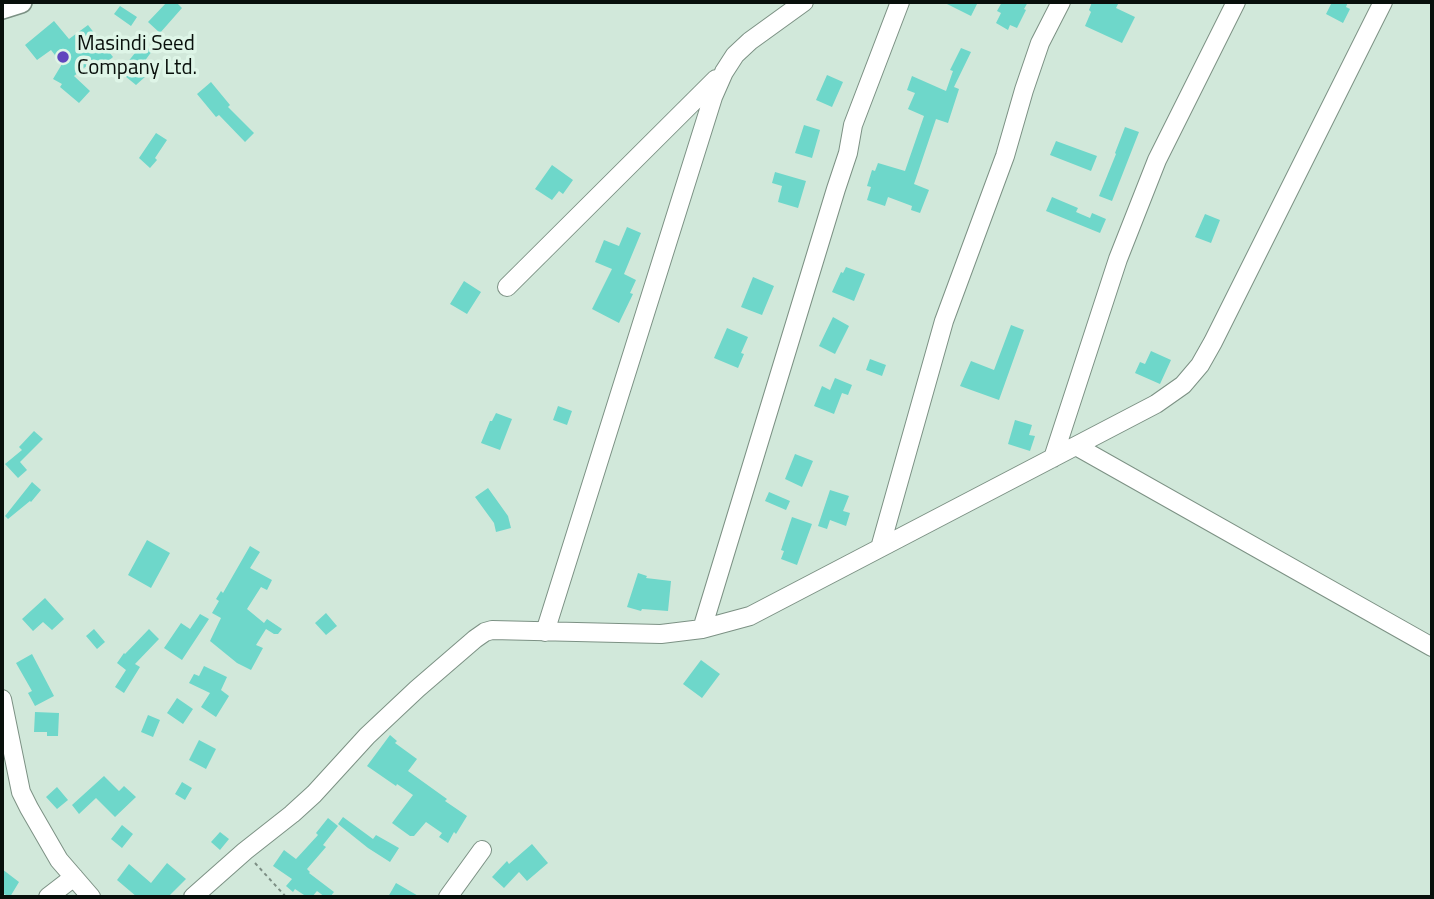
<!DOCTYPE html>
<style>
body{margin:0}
#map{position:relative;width:1434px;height:899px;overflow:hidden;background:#d1e8da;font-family:"Titillium Web",sans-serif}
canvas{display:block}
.frame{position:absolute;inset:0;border:4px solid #080f0b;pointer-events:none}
</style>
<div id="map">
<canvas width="1434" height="899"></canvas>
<div class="frame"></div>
</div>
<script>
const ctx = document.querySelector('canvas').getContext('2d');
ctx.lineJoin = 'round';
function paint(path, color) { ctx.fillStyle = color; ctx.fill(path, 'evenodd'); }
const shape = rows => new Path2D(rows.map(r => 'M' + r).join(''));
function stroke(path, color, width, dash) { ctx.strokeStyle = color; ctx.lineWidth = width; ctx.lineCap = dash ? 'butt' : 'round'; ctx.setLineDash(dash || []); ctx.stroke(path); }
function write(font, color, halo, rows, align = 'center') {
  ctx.font = font + ' "Titillium Web",sans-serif'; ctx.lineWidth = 7; ctx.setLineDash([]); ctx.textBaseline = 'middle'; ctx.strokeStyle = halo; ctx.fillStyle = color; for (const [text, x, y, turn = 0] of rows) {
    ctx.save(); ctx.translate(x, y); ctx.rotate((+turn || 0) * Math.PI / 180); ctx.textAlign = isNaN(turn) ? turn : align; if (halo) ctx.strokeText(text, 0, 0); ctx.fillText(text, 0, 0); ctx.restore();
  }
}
paint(shape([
 [167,2,176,2,182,8,160,33,148,22],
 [943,2,978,2,971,16],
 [1002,2,1028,2,1024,9,1026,10,1017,28,1010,25,1008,30,996,23,1001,13,997,11],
 [1092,2,1119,2,1116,8,1135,17,1122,43,1085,26,1091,12,1089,10],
 [1332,2,1348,2,1346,7,1350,9,1343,23,1326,14],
 [120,6,137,17,131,26,114,14],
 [54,21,69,39,88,25,113,57,100,68,94,60,74,76,90,91,79,103,60,87,62,84,53,79,62,64,51,50,37,60,25,45],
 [142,44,152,51,139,69,146,76,136,85,120,72],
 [961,48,971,52,954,87,959,89,948,123,936,119,914,184,929,190,920,213,911,210,912,206,888,197,885,206,867,200,871,187,867,186,872,170,875,171,878,163,905,171,924,116,908,109,915,93,907,90,912,76,946,91,953,71,950,70],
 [827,75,843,82,832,107,816,100],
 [211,82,230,105,228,107,254,133,245,142,219,115,216,117,197,94],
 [804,125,820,130,812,158,795,153],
 [1125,127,1139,132,1112,201,1099,196,1116,154,1115,153],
 [156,133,167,140,155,158,157,160,150,168,139,158],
 [1056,141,1097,156,1091,171,1050,155],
 [552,165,573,180,563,194,559,191,552,200,535,189],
 [775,172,806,181,798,208,778,202,782,186,772,183],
 [1052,197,1078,208,1076,212,1090,218,1092,213,1106,219,1100,233,1046,211],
 [1205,214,1220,220,1211,243,1195,237],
 [627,227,641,233,624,274,636,280,630,293,633,294,619,323,592,309,612,269,595,262,604,240,619,246],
 [846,267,865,274,854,301,832,292,841,272,843,273],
 [753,277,774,286,762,315,741,307],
 [464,281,481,292,467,314,450,304],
 [833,317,849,326,835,354,819,346],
 [1011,325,1024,330,999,400,960,386,971,361,994,370],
 [727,328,748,337,741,353,744,354,738,368,714,358],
 [1151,351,1171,360,1160,384,1135,373,1140,362,1145,364],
 [870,359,886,365,882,376,866,370],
 [835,378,852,385,848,395,842,393,834,414,814,406,822,386,830,390],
 [558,406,572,411,567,425,553,420],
 [496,413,512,419,500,450,481,443,490,421,492,421],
 [1015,420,1032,425,1029,435,1035,436,1030,451,1008,444],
 [34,431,43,439,20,462,27,470,18,478,5,464,22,450,19,447],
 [795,454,813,461,802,487,785,479],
 [32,482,41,490,31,502,30,501,8,519,5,516],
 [488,488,508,516,511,528,496,532,494,523,475,497],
 [830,490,849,496,843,511,850,513,846,526,830,520,827,529,818,526],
 [769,492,790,501,786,510,765,501],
 [792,517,812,524,797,565,781,559,784,551,781,550],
 [147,540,170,553,151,588,128,575],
 [250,546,260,552,250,568,272,580,267,590,261,587,247,609,264,623,267,619,282,629,278,634,274,634,266,629,256,645,263,648,251,670,237,663,210,641,221,618,212,613,219,601,216,599,221,591,223,593],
 [638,573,647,576,646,578,671,581,668,611,642,609,641,611,627,607],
 [45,598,64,619,52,630,43,622,33,631,22,619],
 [326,613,337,626,326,635,315,623],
 [200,614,209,619,182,660,164,648,181,623,190,629],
 [94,629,105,642,97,649,86,636],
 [149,629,159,639,135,664,140,667,124,693,115,687,126,670,117,663,124,653,125,654],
 [32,654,54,696,35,706,28,693,32,691,16,663],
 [701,660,720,674,702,698,683,684],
 [204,666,227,677,221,690,229,696,216,717,201,707,210,693,189,683,194,674,199,676],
 [177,698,193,709,183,724,167,713],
 [35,712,59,713,58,736,47,736,47,732,34,732],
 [148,715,160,720,153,737,141,732],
 [390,735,397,741,395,743,417,759,408,771,447,799,445,801,467,816,456,834,454,832,448,843,439,837,442,833,426,822,414,836,410,836,392,823,413,795,397,784,396,786,367,766],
 [199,740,216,749,206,769,189,760],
 [104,776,119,791,124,786,136,797,115,817,96,798,79,814,72,805],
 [182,782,192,788,185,800,175,794],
 [57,787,68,800,57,809,46,797],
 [343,817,373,839,376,835,399,848,390,862,368,848,338,824],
 [328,818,338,826,323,845,326,847,307,869,310,872,309,873,334,892,330,897,325,897,317,891,312,897,307,897,295,889,293,892,286,886,292,879,273,866,284,850,296,859,318,835,316,833],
 [122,825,133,834,122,848,111,839],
 [220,832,229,839,220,850,211,842],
 [532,844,548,863,527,881,519,872,504,888,492,877,507,861,509,864],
 [167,863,186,879,168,897,137,897,117,880,129,864,151,883],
 [2,869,19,882,10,897,2,893],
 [396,883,420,897,388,897]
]), '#6ed7ca');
const minor = shape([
 [507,287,716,79],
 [1076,446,1432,647],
 [1053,458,1118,259,1157,160,1236,2],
 [880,548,944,321,1005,156,1024,90,1040,43,1061,2],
 [702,629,836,189,848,153,853,125,900,2],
 [545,632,713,97,724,72,735,55,750,41,804,2],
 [2,699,21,792,29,808,59,860,91,897],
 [48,897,74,877],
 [193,897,245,851,292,814,314,794,367,736,417,689,475,639,485,632,492,630,661,634,702,629,750,616,1156,404,1183,385,1200,365,1213,342,1383,2],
 [448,897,482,850]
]);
const major = shape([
 [2,8,21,2]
]);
stroke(minor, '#7c9184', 20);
stroke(major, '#7c9184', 24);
stroke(shape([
 [255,863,286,897]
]), '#7d8e84', 2, [3.5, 3.5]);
stroke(minor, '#fff', 18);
stroke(major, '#fff', 21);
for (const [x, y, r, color] of [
 [63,57,7,"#6146be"]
]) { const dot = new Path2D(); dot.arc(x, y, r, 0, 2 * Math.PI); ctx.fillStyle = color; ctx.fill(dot); stroke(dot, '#def5e7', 2.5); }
write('21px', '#080f0b', '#def5e7', [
 ["Masindi Seed",77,45],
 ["Company Ltd.",77,69]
], 'left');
</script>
